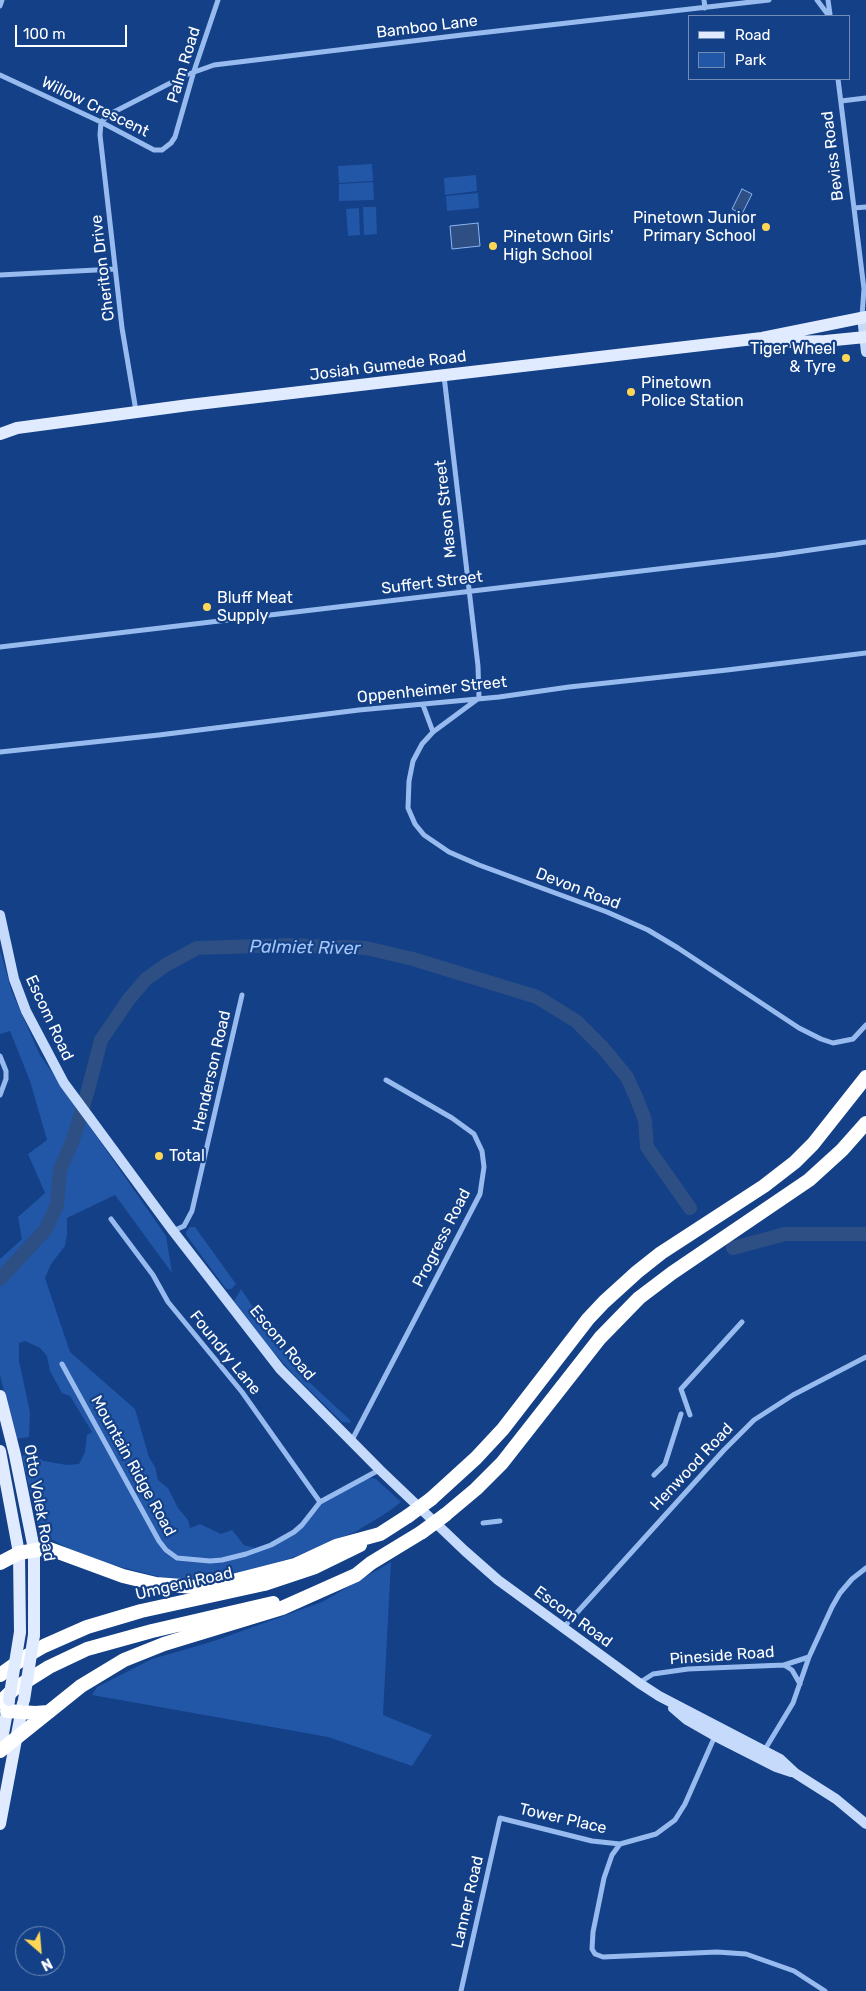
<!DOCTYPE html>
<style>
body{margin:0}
#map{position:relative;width:866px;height:1991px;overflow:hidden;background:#134087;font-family:Rubik,sans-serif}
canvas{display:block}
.legend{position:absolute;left:688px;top:15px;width:162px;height:65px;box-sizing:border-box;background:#134087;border:1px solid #718cb7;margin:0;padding:6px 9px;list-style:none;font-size:15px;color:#fff}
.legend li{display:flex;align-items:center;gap:10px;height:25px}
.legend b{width:25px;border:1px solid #718cb7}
.north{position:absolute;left:15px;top:1926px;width:50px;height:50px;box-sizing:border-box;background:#134087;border:1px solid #718cb7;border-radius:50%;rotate:153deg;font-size:14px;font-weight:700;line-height:20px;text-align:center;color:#fff}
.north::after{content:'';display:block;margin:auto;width:18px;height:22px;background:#ffd757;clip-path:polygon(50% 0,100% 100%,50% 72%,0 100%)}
.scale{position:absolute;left:15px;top:25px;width:112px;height:22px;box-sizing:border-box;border:2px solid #fff;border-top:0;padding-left:6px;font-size:15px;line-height:18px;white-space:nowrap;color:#fff;-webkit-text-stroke:4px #134087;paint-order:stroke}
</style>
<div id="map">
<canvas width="866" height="1991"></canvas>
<ul class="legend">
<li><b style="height:6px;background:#e1ebff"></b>Road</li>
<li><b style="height:14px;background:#2256a6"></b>Park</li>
</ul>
<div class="north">N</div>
<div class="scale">100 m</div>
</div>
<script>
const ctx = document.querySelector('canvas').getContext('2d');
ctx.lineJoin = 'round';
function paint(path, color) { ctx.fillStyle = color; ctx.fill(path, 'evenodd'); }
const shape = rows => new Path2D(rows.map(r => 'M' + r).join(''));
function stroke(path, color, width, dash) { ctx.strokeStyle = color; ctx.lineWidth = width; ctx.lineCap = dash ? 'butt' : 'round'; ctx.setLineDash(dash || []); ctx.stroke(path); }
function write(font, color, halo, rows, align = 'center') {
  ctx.font = font + ' Rubik,sans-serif'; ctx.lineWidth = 4.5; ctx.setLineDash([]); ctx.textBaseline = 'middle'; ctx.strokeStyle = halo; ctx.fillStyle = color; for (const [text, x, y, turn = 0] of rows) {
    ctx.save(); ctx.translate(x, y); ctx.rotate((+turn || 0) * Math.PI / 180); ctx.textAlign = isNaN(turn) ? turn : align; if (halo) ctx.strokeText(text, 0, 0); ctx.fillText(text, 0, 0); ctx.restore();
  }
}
paint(shape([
 [372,164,373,181,339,183,338,166],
 [476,175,477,191,445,195,444,178],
 [373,182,374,200,339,201,339,184],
 [478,193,479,208,447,211,446,196],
 [363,207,376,207,377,234,364,235],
 [359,208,360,235,348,236,346,209],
 [0,950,12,992,40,1055,166,1236,172,1273,115,1195,67,1218,67,1234,65,1246,51,1264,45,1278,70,1352,135,1409,149,1457,155,1467,158,1480,168,1488,178,1508,188,1520,190,1528,200,1524,221,1534,232,1530,244,1545,259,1549,294,1532,320,1502,355,1482,372,1478,376,1479,401,1502,388,1512,355,1532,289,1559,226,1576,192,1580,160,1577,101,1562,65,1547,39,1532,22,1456,30,1453,44,1461,67,1465,79,1464,85,1452,87,1435,92,1432,70,1396,62,1393,50,1371,47,1356,40,1348,25,1341,19,1343,19,1361,30,1412,29,1437,16,1439,0,1375,0,1259,22,1239,18,1217,45,1193,28,1154,47,1140,30,1081,10,1031,0,1034],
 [190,1227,195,1227,236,1284,231,1289,226,1289,187,1236,186,1232],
 [241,1289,269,1331,310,1383,350,1420,351,1423,342,1422,293,1374,269,1347,234,1301],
 [391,1562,383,1715,432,1735,412,1766,328,1737,92,1695,97,1687,152,1659,214,1641,322,1602]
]), '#2256a6');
const water = shape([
 [742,189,752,194,742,214,732,209,742,189],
 [478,223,480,246,452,249,450,226,478,223]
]);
paint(water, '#2d4f84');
stroke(water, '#8ab5f3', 1);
stroke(shape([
 [733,1248,785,1234,866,1234],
 [0,1279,46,1229,57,1205,60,1170,73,1140,88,1090,101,1040,129,999,146,979,166,965,197,948,288,945,366,948,413,959,537,997,576,1021,603,1048,627,1077,636,1097,645,1120,647,1147,690,1208]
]), '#2d4f84', 14);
stroke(shape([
 [704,0,705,8],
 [817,0,829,16],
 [828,0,830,14],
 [0,6,2,0],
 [0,75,101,122,154,150,162,150,171,143,175,137,194,71,218,0],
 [838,79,864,289,862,316],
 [841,101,866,98],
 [101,122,110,114,186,75,214,65,462,35,769,0],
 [101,122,100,135,122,328,136,411],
 [854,208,866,207],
 [0,275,115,269],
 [444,376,478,666,479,698,433,732,422,744,413,761,409,781,408,808,415,824,424,835,449,852,479,865,607,912,648,930,678,948,799,1028,821,1039,833,1043,853,1039,866,1025],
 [0,647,776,555,866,542],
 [423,705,433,732],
 [0,752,159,735,359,710,499,697,569,687,727,670,866,653],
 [0,1056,6,1071,6,1079,0,1095],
 [111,1219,153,1275,168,1302,242,1392,320,1502],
 [173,1231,184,1226,192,1211,242,995],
 [62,1364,159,1541,166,1550,177,1558,210,1561,222,1560,246,1554,271,1545,294,1532,302,1525,320,1502,379,1470],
 [690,1415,681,1389,742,1322],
 [352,1440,480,1194,484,1167,482,1151,474,1134,452,1118,386,1080],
 [654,1475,665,1464,681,1414],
 [483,1523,500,1521],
 [563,1628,724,1450,754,1420,793,1395,866,1357],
 [784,1665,809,1657],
 [639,1683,653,1674,688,1669,784,1665,792,1670,800,1684],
 [715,1736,685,1804,675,1820,656,1834,620,1844,612,1855,604,1878,593,1932,592,1949,595,1954,603,1957,717,1952,746,1954,794,1971,825,1991],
 [764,1751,793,1703,809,1657,832,1607,840,1593,852,1579,866,1568],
 [461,1991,500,1818,592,1841,620,1844]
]), '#98bbef', 5);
stroke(shape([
 [862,317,866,352],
 [0,915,14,979,26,1011,64,1083,173,1231,280,1369,380,1470,465,1551,498,1580,639,1683,659,1696,780,1759,795,1773,836,1799,866,1824],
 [673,1708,687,1720,715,1736,776,1767,791,1772]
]), '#c6dafb', 10);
stroke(shape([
 [772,339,792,342,825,341,866,337],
 [0,434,17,428,189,405,762,338,866,317],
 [0,1396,15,1455,34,1549,34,1635],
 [0,1451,19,1553,20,1632],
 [0,1750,9,1701],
 [0,1824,23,1703]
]), '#e1ebff', 12);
stroke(shape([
 [431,1499,476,1458,503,1429,588,1319,604,1302,637,1272,661,1253,764,1186,795,1162,813,1144,866,1077],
 [445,1515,476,1489,502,1463,600,1338,639,1298,672,1273,809,1180,842,1150,866,1123],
 [0,1563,19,1553,47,1548,123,1576,156,1584,195,1587,225,1583,295,1565,336,1546,380,1534,408,1516],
 [0,1675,25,1657,44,1646,87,1627,141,1611,264,1584,315,1567,360,1545],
 [0,1702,14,1689,49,1667,87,1649,152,1631,273,1603],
 [7,1711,35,1713,49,1712],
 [0,1751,81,1686,124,1660,164,1644,282,1608,356,1575,371,1563,422,1532]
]), '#fff', 14);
stroke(shape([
 [9,1700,20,1632],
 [24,1700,34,1635]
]), '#e1ebff', 12);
stroke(shape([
 [408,1516,431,1499],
 [422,1532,445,1515]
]), '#fff', 14);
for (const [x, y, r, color] of [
 [766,227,5,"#ffd757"],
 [493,246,5,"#ffd757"],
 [846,358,5,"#ffd757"],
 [631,392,5,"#ffd757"],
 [207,607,5,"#ffd757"],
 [159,1156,5,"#ffd757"]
]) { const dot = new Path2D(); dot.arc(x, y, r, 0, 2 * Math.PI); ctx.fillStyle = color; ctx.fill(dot); stroke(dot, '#134087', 2); }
write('16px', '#fff', '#134087', [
 ["Bamboo Lane",427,27,-7],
 ["Palm Road",184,65,-73],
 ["Willow Crescent",95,107,26],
 ["Beviss Road",833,156,-97],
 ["Cheriton Drive",103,268,-97],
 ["Josiah Gumede Road",388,366,-7],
 ["Mason Street",446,509,-96],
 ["Suffert Street",432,583,-7],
 ["Oppenheimer Street",432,690,-6],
 ["Devon Road",578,889,21],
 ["Escom Road",49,1018,65],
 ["Henderson Road",212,1071,-77],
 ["Progress Road",442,1238,-63],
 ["Escom Road",282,1343,50],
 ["Foundry Lane",225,1353,51],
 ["Mountain Ridge Road",133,1466,61],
 ["Henwood Road",692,1467,-47],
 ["Otto Volek Road",39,1503,80],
 ["Umgeni Road",184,1584,-13],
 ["Escom Road",573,1617,36],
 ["Pineside Road",722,1656,-4],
 ["Tower Place",563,1819,13],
 ["Lanner Road",468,1902,-77]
]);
write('16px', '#fff', '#134087', [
 ["Pinetown Junior",756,218,"right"],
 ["Primary School",756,236,"right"],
 ["Pinetown Girls'",503,237],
 ["High School",503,255],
 ["Tiger Wheel",836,349,"right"],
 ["& Tyre",836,367,"right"],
 ["Pinetown",641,383],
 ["Police Station",641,401],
 ["Bluff Meat",217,598],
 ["Supply",217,616],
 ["Total",169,1156]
], 'left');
write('italic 18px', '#a4c6f7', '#134087', [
 ["Palmiet River",305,948,1]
]);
</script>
